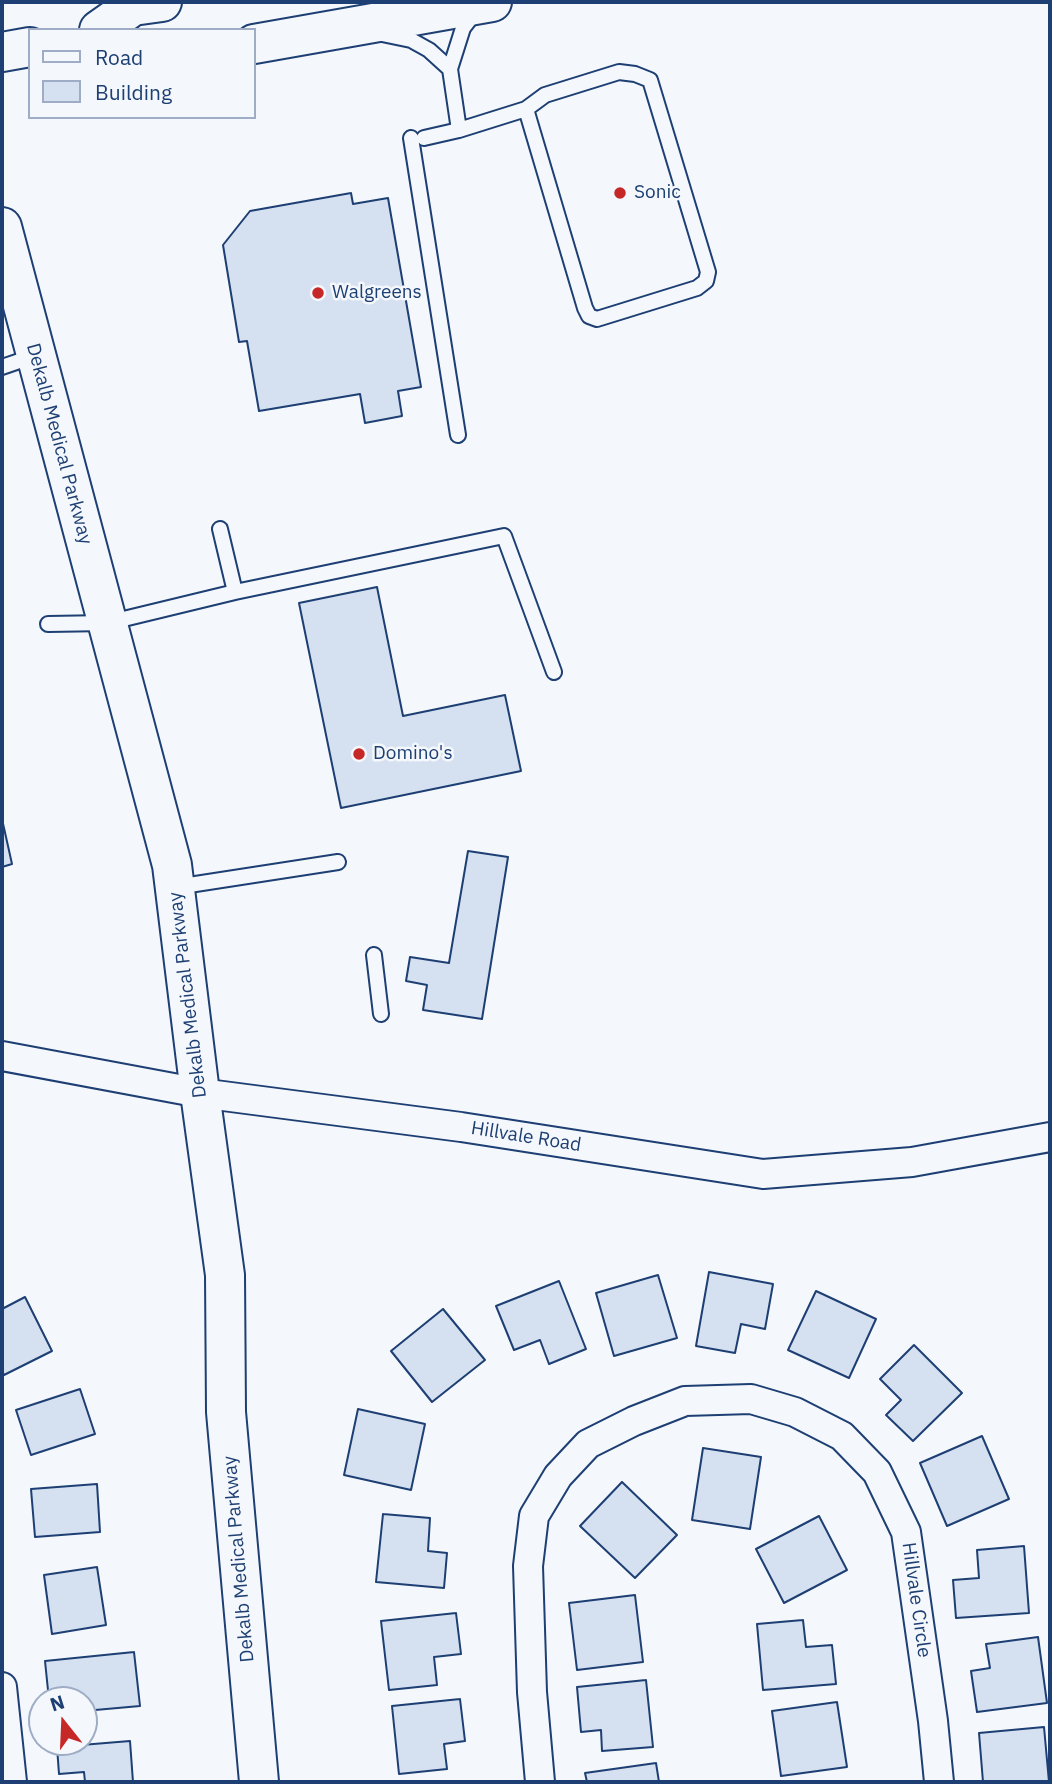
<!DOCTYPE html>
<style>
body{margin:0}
#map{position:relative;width:1052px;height:1784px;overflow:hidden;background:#f4f7fb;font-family:"IBM Plex Sans",sans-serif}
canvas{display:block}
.frame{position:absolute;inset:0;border:4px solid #1d3f73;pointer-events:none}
.legend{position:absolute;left:28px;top:28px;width:228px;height:91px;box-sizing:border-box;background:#f4f7fb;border:2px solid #9eadc5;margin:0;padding:9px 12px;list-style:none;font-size:21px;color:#1d3f73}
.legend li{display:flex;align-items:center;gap:14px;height:35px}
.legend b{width:35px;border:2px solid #9eadc5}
.north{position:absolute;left:28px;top:1686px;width:70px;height:70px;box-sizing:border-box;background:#f4f7fb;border:2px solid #9eadc5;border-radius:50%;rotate:342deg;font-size:19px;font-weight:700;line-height:28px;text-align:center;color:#1d3f73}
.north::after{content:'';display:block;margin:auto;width:24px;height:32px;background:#c62828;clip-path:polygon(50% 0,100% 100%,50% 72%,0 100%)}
</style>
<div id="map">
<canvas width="1052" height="1784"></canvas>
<div class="frame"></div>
<ul class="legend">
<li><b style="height:9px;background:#f4f7fb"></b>Road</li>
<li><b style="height:19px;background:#d5e0f0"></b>Building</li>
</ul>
<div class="north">N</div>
</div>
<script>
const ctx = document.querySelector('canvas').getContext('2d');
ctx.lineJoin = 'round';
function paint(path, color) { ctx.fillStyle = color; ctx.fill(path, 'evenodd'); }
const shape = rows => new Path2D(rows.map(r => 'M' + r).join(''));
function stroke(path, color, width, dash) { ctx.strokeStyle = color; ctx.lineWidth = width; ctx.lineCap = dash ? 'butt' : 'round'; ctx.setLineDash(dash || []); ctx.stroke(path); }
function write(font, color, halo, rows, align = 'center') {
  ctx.font = font + ' "IBM Plex Sans",sans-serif'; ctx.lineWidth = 5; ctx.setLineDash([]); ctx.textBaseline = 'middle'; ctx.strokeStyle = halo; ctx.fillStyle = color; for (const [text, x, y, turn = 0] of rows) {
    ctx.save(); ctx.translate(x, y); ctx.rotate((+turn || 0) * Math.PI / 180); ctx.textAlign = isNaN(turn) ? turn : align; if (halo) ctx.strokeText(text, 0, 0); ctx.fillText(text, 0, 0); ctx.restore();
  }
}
const building = shape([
 [351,193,353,204,388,198,421,387,398,391,402,416,365,423,360,394,259,411,247,341,239,342,223,245,250,211,351,193],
 [377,587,403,716,505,695,521,771,341,808,299,603,377,587],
 [2,819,12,864,2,867,2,819],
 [468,851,508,857,482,1019,423,1010,427,985,406,981,410,957,449,963,468,851],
 [709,1272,773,1284,765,1329,741,1324,735,1353,696,1346,709,1272],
 [658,1275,677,1338,614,1356,596,1293,658,1275],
 [559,1281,586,1349,549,1364,540,1340,514,1350,496,1306,559,1281],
 [816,1291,876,1319,849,1378,788,1350,816,1291],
 [25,1297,52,1351,4,1375,2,1371,2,1309,25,1297],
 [443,1309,485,1360,432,1402,391,1351,443,1309],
 [914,1345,962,1393,913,1441,886,1415,901,1400,880,1379,914,1345],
 [80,1389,95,1434,31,1455,16,1410,80,1389],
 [358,1409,425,1424,411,1490,344,1475,358,1409],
 [982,1436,1009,1499,947,1526,920,1463,982,1436],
 [703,1448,761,1457,750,1529,692,1520,703,1448],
 [622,1482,677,1535,635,1578,580,1526,622,1482],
 [97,1484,100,1532,35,1537,31,1489,97,1484],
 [383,1514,430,1518,428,1551,447,1553,444,1588,376,1582,383,1514],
 [819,1516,847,1570,784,1603,756,1549,819,1516],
 [1024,1546,1029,1613,956,1618,953,1580,979,1578,977,1550,1024,1546],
 [97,1567,106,1625,52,1634,44,1575,97,1567],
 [635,1595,643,1662,577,1670,569,1603,635,1595],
 [456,1613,461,1654,434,1657,437,1685,389,1690,381,1621,456,1613],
 [803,1620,806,1647,832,1645,836,1684,763,1690,757,1624,803,1620],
 [1038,1637,1047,1703,977,1712,971,1671,990,1668,986,1644,1038,1637],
 [134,1652,140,1706,84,1711,84,1700,49,1700,45,1661,134,1652],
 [646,1680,653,1747,602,1751,601,1730,581,1732,577,1687,646,1680],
 [460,1699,465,1741,444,1744,447,1769,399,1774,392,1706,460,1699],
 [837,1702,847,1767,781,1776,772,1711,837,1702],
 [1044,1727,1049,1782,983,1782,979,1733,1044,1727],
 [130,1741,133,1782,85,1782,84,1772,59,1774,57,1747,130,1741],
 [656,1763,659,1782,587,1782,585,1773,656,1763]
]);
paint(building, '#d5e0f0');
stroke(building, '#1d3f73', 2);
const service = shape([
 [476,11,463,28,450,69,459,130,526,109,545,95,619,72,635,74,650,80,708,272,706,281,697,288,597,319,589,316,585,308,526,109],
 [382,34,411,40,429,50,450,69],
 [411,138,458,435],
 [424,138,459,130],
 [2,367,34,356],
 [235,592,504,536,554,672],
 [48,624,107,623,235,592,220,529],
 [176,887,338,862],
 [374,955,381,1014]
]);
const minor = shape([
 [2,1056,200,1093,461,1127,763,1174,912,1162,1050,1137],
 [2,1687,12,1782],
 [540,1782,532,1692,528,1566,534,1516,558,1476,588,1444,634,1421,685,1401,751,1399,795,1412,842,1436,877,1472,906,1532,933,1721,939,1782]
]);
const secondary = shape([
 [2,227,172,865,200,1093,225,1275,226,1412,259,1782]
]);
const primary = shape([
 [99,30,133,6,162,2],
 [254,44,492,2],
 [2,52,30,47]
]);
stroke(service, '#1d3f73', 18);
stroke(minor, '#1d3f73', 32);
stroke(secondary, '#1d3f73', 42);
stroke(primary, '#1d3f73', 42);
stroke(service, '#f4f7fb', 14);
stroke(minor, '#f4f7fb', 28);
stroke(secondary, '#f4f7fb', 38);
stroke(primary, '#f4f7fb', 38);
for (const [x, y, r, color] of [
 [620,193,7,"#c62828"],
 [318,293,7,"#c62828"],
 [359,754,7,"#c62828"]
]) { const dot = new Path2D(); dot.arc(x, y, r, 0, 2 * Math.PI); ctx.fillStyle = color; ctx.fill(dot); stroke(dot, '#f4f7fb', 2.5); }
write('19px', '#1d3f73', '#f4f7fb', [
 ["Sonic",634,193],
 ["Walgreens",332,293],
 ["Domino's",373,754]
], 'left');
write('19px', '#1d3f73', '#f4f7fb', [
 ["Dekalb Medical Parkway",59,444,75],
 ["Dekalb Medical Parkway",188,995,-97],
 ["Hillvale Road",526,1137,9],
 ["Dekalb Medical Parkway",239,1559,-95],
 ["Hillvale Circle",916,1600,82]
]);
</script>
